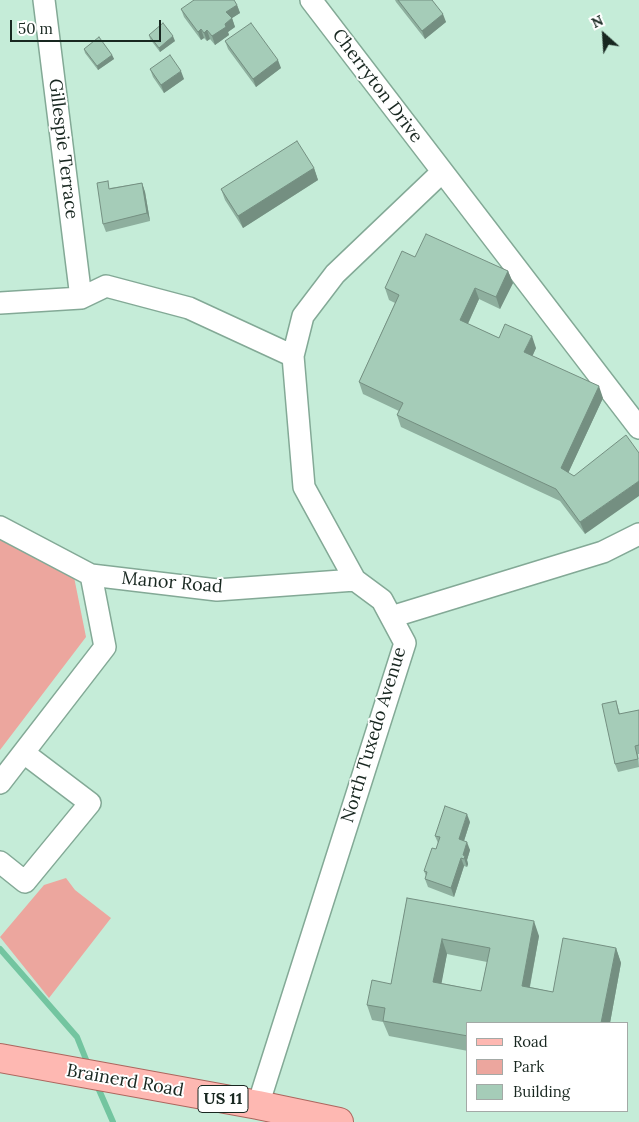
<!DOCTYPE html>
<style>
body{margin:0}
#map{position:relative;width:639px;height:1122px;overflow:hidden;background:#c5ecd8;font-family:Lora,serif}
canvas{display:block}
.legend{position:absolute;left:466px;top:1022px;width:162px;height:90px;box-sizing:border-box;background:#fff;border:1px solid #a3a9a6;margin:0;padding:6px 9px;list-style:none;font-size:15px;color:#182720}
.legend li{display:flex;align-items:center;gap:10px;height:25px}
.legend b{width:25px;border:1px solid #a3a9a6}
.north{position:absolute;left:579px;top:10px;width:50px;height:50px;-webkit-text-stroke:4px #fff;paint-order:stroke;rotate:334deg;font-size:14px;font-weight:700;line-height:20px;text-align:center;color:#182720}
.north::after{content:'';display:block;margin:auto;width:18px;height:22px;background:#182720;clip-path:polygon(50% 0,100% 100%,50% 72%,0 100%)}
.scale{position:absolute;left:10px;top:20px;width:151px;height:22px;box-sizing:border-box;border:2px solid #182720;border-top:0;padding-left:6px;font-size:15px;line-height:18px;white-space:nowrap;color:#182720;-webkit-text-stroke:4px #fff;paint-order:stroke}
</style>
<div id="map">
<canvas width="639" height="1122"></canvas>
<ul class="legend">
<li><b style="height:6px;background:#feb8b2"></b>Road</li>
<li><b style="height:14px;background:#eca69e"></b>Park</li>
<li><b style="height:14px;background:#a5ccb8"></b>Building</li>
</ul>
<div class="north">N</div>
<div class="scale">50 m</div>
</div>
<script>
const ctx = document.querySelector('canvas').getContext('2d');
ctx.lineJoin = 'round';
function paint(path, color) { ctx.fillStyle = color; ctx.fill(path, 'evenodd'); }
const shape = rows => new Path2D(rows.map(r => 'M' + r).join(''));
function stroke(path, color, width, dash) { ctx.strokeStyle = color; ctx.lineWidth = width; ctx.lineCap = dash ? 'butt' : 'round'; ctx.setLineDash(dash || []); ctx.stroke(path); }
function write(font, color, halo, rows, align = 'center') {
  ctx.font = font + ' Lora,serif'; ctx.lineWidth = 4; ctx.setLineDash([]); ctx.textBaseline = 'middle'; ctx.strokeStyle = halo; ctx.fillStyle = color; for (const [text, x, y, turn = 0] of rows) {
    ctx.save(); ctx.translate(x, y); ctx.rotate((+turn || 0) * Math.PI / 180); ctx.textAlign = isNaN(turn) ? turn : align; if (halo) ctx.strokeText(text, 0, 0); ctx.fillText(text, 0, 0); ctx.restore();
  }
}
paint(shape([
 [0,538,74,577,86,637,0,750],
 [66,878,75,890,111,918,49,998,0,937,44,885]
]), '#eca69e');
stroke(shape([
 [0,949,77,1037,89,1067],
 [96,1083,113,1122]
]), '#73c5a0', 6);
const minor = shape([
 [44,0,81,298],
 [311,0,639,428],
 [0,303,81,298,106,286,189,308,293,356],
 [0,527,91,575,217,590,355,580],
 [391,617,603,552,639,534],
 [0,783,105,647,91,575],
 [0,862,25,882,90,803,24,753],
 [258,1105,405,643,382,600,355,580,304,487,293,356,303,316,335,274,442,172]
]);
const major = shape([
 [0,1058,258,1105,339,1122]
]);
stroke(minor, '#83a996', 24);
stroke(major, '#ad665e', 30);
stroke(minor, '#fff', 21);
stroke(major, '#feb8b2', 28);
paint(shape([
 [395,0,432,0,446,22,425,39,396,2],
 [237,5,240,13,232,18,235,27,228,32,229,35,215,45,210,39,207,41,204,38,201,40,184,17,181,9],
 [149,35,175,41,160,52,150,39],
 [225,41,281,68,256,87,228,49],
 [84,49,112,55,114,59,98,70,85,53],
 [150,69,184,79,164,93,153,77],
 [314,168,318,180,243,228,225,200,221,189],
 [142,183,145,192,150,221,106,232,103,224,110,188],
 [415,257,508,271,513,283,500,309,479,299,468,324,499,338,536,348,532,356,603,398,568,473,585,534,560,501,401,427,397,415,399,411,363,394,359,382,395,303,389,300,385,288],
 [616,701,620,714,639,710,639,754,638,754,639,767,618,772,615,764],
 [470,822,464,841,470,850,467,860,468,864,467,867,464,866,454,897,428,887,425,879,426,876,424,871,436,849,438,843,435,836],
 [407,898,539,936,530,987,553,992,616,948,621,963,610,1023,468,1023,468,1051,389,1036,383,1022,372,1020,367,1005,391,984],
 [447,954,487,962,481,991,441,983]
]), '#8eaf9e');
paint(shape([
 [237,5,240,13,229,20,226,12],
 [443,14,446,22,425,39,422,31],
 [232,18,235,27,228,32,229,35,215,45,212,36,225,24],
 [201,29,204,38,201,40,198,32],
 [207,30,210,39,207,41,204,33],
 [173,36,175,41,160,52,159,48],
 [112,55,114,59,98,70,97,66],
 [278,60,281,68,256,87,253,79],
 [181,71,184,79,164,93,161,85],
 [314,168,318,180,243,228,238,216],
 [142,183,145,192,150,221,147,213],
 [508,271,513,283,500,309,496,297],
 [475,288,479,299,464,332,460,320],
 [532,336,536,348,529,364,524,352],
 [599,386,603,398,565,480,561,468],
 [639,481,639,496,585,534,580,522],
 [467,814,470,822,462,847,459,839],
 [467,842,470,850,467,860,468,864,467,867,463,855],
 [461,858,464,866,454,897,451,888],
 [534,921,539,936,527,1001,522,986],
 [442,939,447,954,439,997,433,982],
 [616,948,621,963,610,1023,601,1023]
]), '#748f81');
const building = shape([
 [194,0,234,0,237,5,226,12,232,18,225,24,226,27,212,36,207,30,204,33,201,29,198,32,181,9,194,0],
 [398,0,432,0,443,14,422,31,398,0],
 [163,23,173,36,159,48,149,35,163,23],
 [251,23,278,60,253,79,225,41,251,23],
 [99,37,112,55,97,66,84,49,99,37],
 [170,55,181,71,161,85,150,69,170,55],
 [297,141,314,168,238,216,221,189,297,141],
 [108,181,109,189,142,183,147,213,103,224,97,183,108,181],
 [426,234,508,271,496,297,475,288,460,320,499,338,505,324,532,336,524,352,599,386,561,468,574,476,626,435,639,453,639,481,580,522,556,489,397,415,403,403,359,382,399,295,385,288,402,251,415,257,426,234],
 [616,701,619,714,639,710,639,745,635,746,638,759,615,764,602,704,616,701],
 [445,806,467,814,459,839,467,842,463,855,465,856,464,859,461,858,451,888,425,879,427,872,424,871,432,848,436,849,440,837,435,836,445,806],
 [407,898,534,921,522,986,553,992,563,938,616,948,601,1023,468,1023,468,1036,383,1021,385,1008,367,1005,372,980,391,984,407,898],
 [442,939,490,948,481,991,433,982,442,939]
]);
paint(building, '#a5ccb8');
stroke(building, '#748f81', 1);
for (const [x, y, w] of [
 [223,1099,50]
]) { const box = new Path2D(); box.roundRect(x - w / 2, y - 13.5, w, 27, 4); ctx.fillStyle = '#fff'; ctx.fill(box); stroke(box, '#182720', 1); }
write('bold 16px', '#182720', null, [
 ["US 11",223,1099]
]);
write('18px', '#182720', '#fff', [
 ["Cherryton Drive",377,86,53],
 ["Gillespie Terrace",63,149,83],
 ["Manor Road",172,583,5],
 ["North Tuxedo Avenue",374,735,-73],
 ["Brainerd Road",125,1081,10]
]);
</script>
